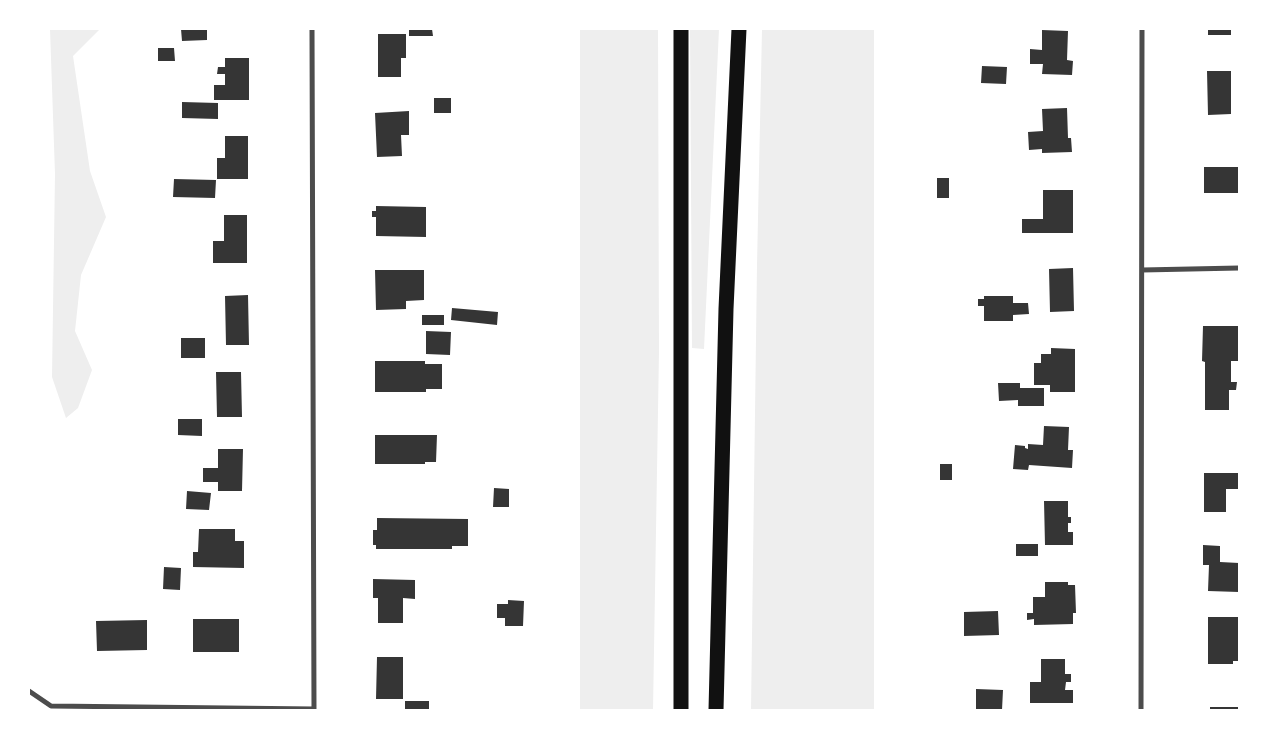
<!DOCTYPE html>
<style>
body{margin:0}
#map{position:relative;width:1268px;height:739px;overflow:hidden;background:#fff;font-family:"Alegreya Sans",sans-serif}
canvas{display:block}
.frame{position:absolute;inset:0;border:30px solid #fff;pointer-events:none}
</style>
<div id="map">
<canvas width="1268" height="739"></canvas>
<div class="frame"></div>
</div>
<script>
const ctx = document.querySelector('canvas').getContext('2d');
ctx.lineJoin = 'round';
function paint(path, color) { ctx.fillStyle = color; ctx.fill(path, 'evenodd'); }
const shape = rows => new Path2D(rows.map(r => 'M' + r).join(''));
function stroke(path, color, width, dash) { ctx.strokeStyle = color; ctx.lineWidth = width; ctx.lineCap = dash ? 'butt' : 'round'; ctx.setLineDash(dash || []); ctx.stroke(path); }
paint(shape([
 [50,29,100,29,73,56,90,171,106,217,81,275,75,331,92,370,78,408,66,418,52,377,55,174],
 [580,29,658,29,659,351,653,710,580,710],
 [690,29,719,29,704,349,692,348],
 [762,29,874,29,874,710,751,710,757,265]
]), '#eee');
paint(shape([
 [181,29,207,29,207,40,182,41],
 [409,29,432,29,433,36,409,36],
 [1208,29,1231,29,1231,35,1208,35],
 [1042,30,1068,31,1067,60,1073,61,1072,75,1042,74,1043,64,1030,64,1030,49,1042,50],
 [378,34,406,34,406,58,401,58,401,77,378,77],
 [158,48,174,48,175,61,158,61],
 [225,58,249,58,249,100,214,100,214,85,225,85,225,74,217,74,218,67,225,67],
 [982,66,1007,67,1006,84,981,83],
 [1207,71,1231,71,1231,114,1208,115],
 [434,98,451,98,451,113,434,113],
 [182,102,218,103,218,119,182,118],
 [1067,108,1068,138,1071,138,1072,152,1042,153,1042,149,1029,150,1028,132,1043,131,1042,109],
 [409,111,409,135,401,135,402,156,377,157,375,113],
 [225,136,248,136,248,179,217,179,217,158,225,158],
 [1204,167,1239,167,1239,193,1204,193],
 [937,178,949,178,949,198,937,198],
 [174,179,216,180,215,198,173,197],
 [1043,190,1073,190,1073,233,1022,233,1022,219,1043,219],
 [376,206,426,207,426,237,376,236,376,217,372,217,372,211,376,211],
 [224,215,247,215,247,263,213,263,213,241,224,241],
 [1073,268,1074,311,1050,312,1049,269],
 [375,270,424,270,424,300,406,301,406,309,376,310],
 [248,295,249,345,226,345,225,296],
 [984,296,1013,296,1013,303,1028,303,1029,314,1013,315,1013,321,984,321,984,306,978,306,978,299,984,299],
 [452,308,498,312,497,325,451,320],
 [422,315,444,315,444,325,422,325],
 [1203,326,1239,326,1239,361,1231,361,1231,382,1237,382,1236,390,1229,390,1229,410,1205,410,1205,362,1202,361],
 [426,331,451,332,450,355,426,354],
 [181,338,205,338,205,358,181,358],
 [1051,348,1075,349,1075,392,1050,392,1050,385,1034,385,1034,363,1041,363,1041,354,1051,354],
 [375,361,425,361,425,364,442,364,442,389,426,389,426,392,375,392],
 [216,372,241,372,242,417,217,417],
 [998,383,1020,383,1020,388,1044,388,1044,406,1018,406,1018,400,999,401],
 [178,419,202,419,202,436,178,435],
 [1044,426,1069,427,1068,450,1073,450,1072,468,1029,465,1028,470,1013,469,1015,445,1025,446,1025,448,1028,449,1028,444,1043,445],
 [375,435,437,435,436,462,425,462,425,464,375,464],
 [218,449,243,449,242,491,218,491,218,482,203,482,203,468,218,468],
 [940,464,952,464,952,480,940,480],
 [1204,473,1239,473,1239,489,1226,489,1226,512,1204,512],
 [494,488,509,489,509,507,493,507],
 [187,491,211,493,209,510,186,509],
 [1044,501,1068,501,1068,517,1071,517,1071,523,1068,523,1068,532,1073,532,1073,545,1045,545],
 [377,518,468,519,468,546,452,546,452,549,376,549,376,545,373,545,373,530,377,530],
 [199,529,235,529,235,541,244,541,244,568,193,567,193,552,198,552],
 [1016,544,1038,544,1038,556,1016,556],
 [1203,545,1220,546,1220,562,1239,563,1239,592,1208,591,1209,565,1203,565],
 [164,567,181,568,180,590,163,589],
 [373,579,415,580,415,599,403,598,403,623,378,623,378,598,373,598],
 [1045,582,1068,582,1068,585,1075,585,1076,613,1073,613,1073,624,1034,625,1034,619,1027,620,1027,613,1033,613,1033,597,1045,597],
 [508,600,524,601,523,626,505,626,505,618,497,618,497,604,508,604],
 [998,611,999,635,964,636,964,612],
 [1208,617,1239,617,1239,661,1233,661,1233,664,1208,664],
 [193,619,239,619,239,652,193,652],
 [147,620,147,650,97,651,96,621],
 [377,657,403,657,403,699,376,699],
 [1041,659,1065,659,1065,674,1071,674,1071,682,1066,682,1065,690,1073,690,1073,703,1030,703,1030,682,1041,682],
 [976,689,1003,690,1002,710,976,710],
 [405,701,429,701,429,710,405,710],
 [1210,707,1239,707,1239,710,1210,710]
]), '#353535');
stroke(shape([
 [312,29,314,710],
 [1142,270,1239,268],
 [29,691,51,706,314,709],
 [1141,710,1142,29]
]), '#4c4c4c', 5);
stroke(shape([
 [681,29,681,710],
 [716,710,726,309,739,29]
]), '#111', 15);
</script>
